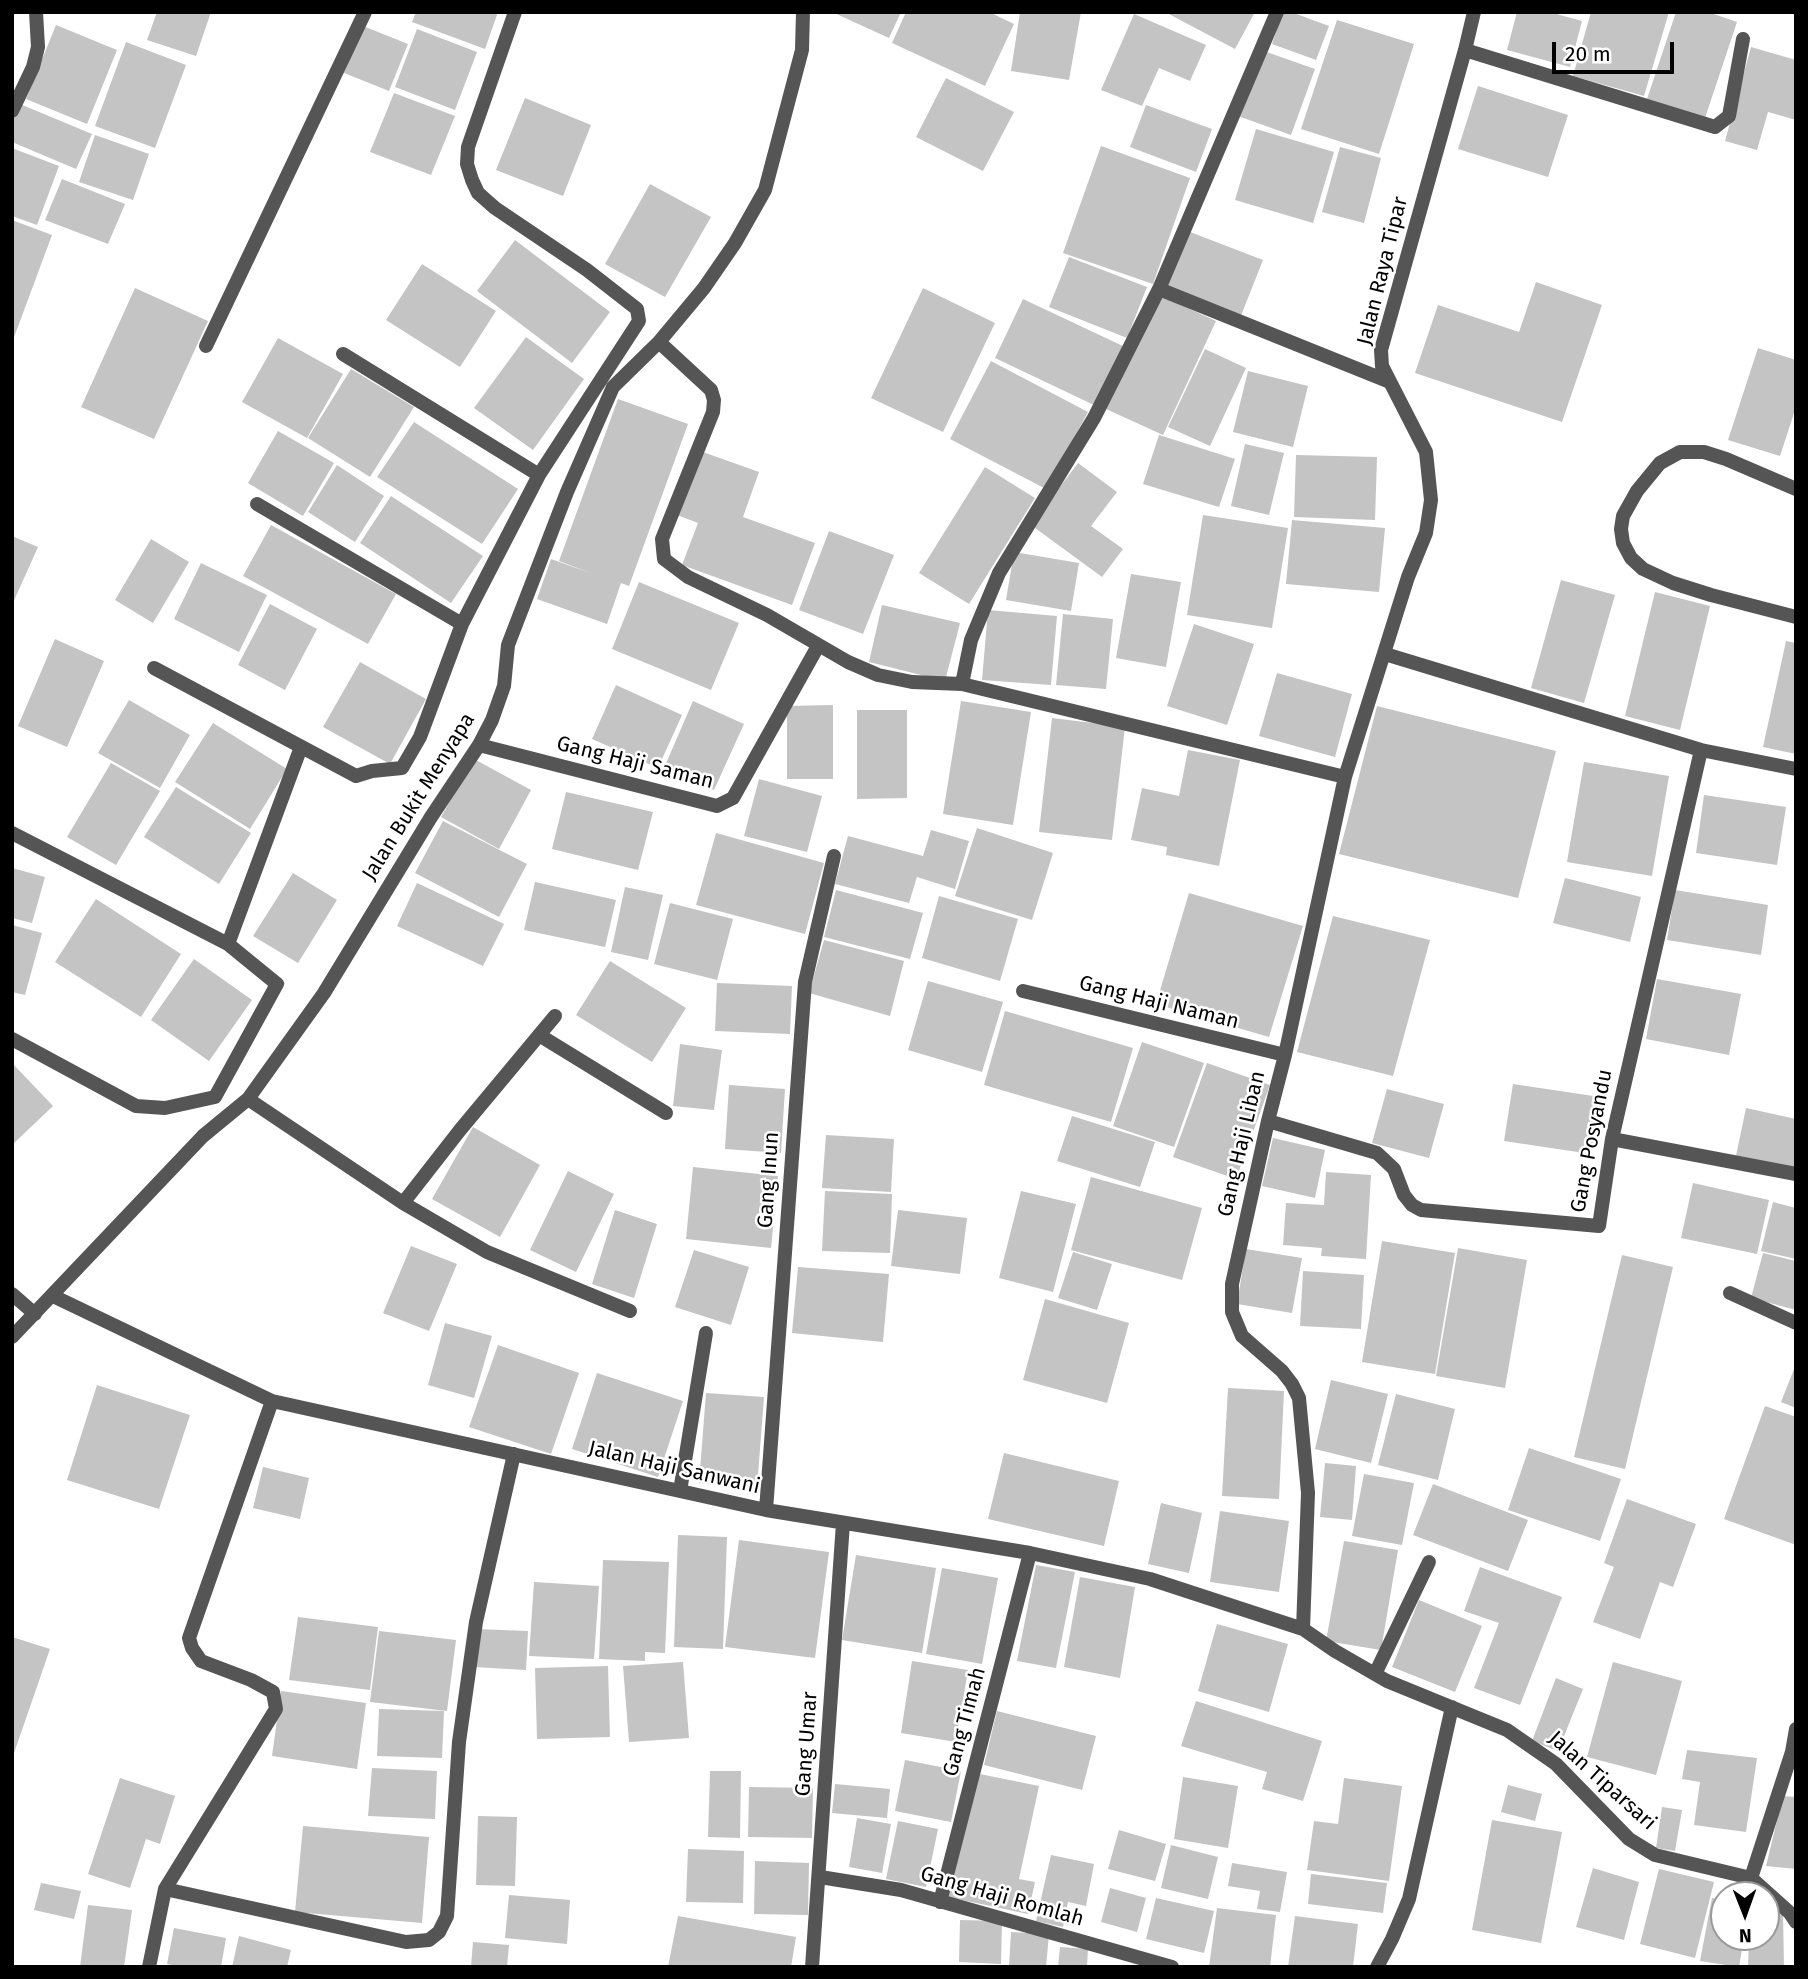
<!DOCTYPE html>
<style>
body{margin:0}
#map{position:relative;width:1808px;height:1979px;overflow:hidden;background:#fff;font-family:"Fira Sans",sans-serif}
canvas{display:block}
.frame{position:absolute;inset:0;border:14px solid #000;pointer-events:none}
.north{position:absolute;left:1710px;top:1881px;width:70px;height:70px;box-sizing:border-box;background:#fff;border:2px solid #999;border-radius:50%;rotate:179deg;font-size:19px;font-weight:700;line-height:28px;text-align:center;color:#000}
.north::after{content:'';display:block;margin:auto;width:24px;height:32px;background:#000;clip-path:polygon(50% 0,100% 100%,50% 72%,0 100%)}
.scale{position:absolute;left:1552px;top:42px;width:122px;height:32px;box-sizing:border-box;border:4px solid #000;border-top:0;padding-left:9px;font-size:21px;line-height:24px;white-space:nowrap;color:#000;-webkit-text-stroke:5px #fff;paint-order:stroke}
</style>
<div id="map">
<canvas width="1808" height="1979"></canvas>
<div class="frame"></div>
<div class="north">N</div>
<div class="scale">20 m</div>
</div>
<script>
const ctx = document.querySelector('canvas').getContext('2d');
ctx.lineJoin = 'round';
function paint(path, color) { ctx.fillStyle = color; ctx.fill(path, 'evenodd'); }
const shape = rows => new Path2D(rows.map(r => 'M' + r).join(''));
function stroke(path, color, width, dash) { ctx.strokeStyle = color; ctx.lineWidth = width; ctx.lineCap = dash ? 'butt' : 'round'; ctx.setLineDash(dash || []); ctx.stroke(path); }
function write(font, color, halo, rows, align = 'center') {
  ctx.font = font + ' "Fira Sans",sans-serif'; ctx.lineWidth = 5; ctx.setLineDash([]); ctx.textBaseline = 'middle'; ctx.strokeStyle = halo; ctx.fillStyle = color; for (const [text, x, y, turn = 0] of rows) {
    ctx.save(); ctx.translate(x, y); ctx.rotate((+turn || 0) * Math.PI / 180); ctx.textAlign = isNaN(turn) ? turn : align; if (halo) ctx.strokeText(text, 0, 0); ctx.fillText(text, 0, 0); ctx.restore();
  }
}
paint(shape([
 [157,12,211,12,196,56,147,40],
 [416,12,498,12,485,49,412,22],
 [832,12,901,12,889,38],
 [906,12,989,12,1014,24,985,86,892,43],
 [1020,12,1081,12,1069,80,1011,71],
 [1165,12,1255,12,1235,49],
 [1283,12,1291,12,1329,26,1316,60,1272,44],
 [1517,12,1549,12,1582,21,1570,67,1507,50],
 [1591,12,1669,12,1644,96,1573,76],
 [1676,12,1708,12,1737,22,1705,118,1647,99],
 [1134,14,1206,45,1190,81,1159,68,1142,106,1101,90],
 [1337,20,1414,44,1379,154,1301,129],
 [56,25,117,50,87,124,26,99],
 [363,26,408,44,389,91,344,73],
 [417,29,477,52,455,110,395,87],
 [126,42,186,65,155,148,95,126],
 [1751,47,1796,60,1796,120,1768,112,1757,150,1725,141],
 [1261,50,1315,69,1291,135,1238,116],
 [946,78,1014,112,983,171,916,137],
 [1478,86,1568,115,1548,177,1458,149],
 [394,93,455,116,431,175,370,152],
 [525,98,591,125,563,196,496,170],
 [20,104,92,134,76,169,12,142,12,123],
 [1146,105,1212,129,1196,172,1130,147],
 [1256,129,1334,152,1313,223,1235,200],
 [95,135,149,154,133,200,79,182],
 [1101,146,1190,178,1153,284,1063,253],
 [1340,147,1381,158,1364,223,1322,212],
 [12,148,59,166,37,225,12,216],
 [62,179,125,204,108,244,45,220],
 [650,184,711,217,665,297,605,264],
 [12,220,52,235,13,340,12,340],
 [1185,230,1263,260,1240,318,1163,288],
 [515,240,610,312,572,363,477,291],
 [1069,257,1147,287,1127,338,1049,307],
 [422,264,496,311,460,367,386,320],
 [1536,282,1602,305,1562,422,1415,373,1438,305,1519,332],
 [135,288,208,321,154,439,81,407],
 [923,288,995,323,943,432,871,398],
 [1159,295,1216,321,1163,435,1106,409],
 [1023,299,1125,347,1096,406,995,358],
 [526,337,584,379,533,450,474,408],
 [278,338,343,374,307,438,242,402],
 [1758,348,1796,360,1796,407,1780,456,1728,440],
 [1205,349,1246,368,1210,446,1168,427],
 [991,361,1088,412,1046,489,950,439],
 [351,369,414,407,370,477,308,438],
 [1248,371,1308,386,1293,447,1233,432],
 [618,399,688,424,629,586,621,583,607,624,537,599,551,559,593,574,559,561],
 [414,422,518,489,482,544,377,477],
 [278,431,334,463,303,516,248,483],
 [1159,435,1235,459,1219,507,1143,484],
 [1245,444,1284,453,1269,515,1231,506],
 [700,451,759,472,743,517,815,543,792,605,682,565,698,523,677,515],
 [1296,455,1377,457,1375,520,1294,517],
 [1078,463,1117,492,1091,526,1123,549,1102,577,1031,525],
 [337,465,384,496,355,542,308,512],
 [985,467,1035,498,969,604,919,573],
 [391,496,483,556,451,603,360,543],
 [1203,515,1288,528,1272,628,1187,615],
 [1292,520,1385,528,1379,592,1286,584],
 [271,525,396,594,368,644,243,576],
 [829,531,894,555,863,634,799,610],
 [12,536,38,547,12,605],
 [151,539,189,562,153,623,115,600],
 [1014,552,1079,563,1071,611,1006,600],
 [201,563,267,595,239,652,174,619],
 [1131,574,1181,582,1166,667,1116,658],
 [1561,580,1615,595,1584,703,1531,688],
 [639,582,739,623,711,690,612,649],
 [1655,592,1710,606,1680,730,1625,716],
 [270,604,317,629,285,690,238,665],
 [882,605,960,623,945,681,869,662],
 [988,610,1057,616,1051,685,982,680],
 [1063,614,1113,619,1106,689,1056,685],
 [1194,624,1254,644,1227,725,1167,706],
 [55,639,104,661,67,747,18,726],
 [1786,641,1796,643,1796,754,1763,747],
 [360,662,426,699,390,764,323,727],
 [1277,673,1352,694,1335,757,1259,736],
 [616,685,682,715,658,768,592,739],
 [129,700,190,735,160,788,98,753],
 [693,701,744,724,714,790,664,768],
 [961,701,1031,712,1013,825,943,814],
 [833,705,833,779,787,779,787,706],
 [1377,706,1556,751,1518,898,1339,854],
 [857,710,907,710,907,798,857,799],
 [1052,718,1125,727,1112,840,1039,832],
 [213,723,287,769,250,829,175,782],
 [1188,750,1240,760,1219,866,1166,855,1167,847,1131,840,1142,788,1179,796],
 [474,759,531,790,499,849,441,817],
 [1584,762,1669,776,1652,876,1567,862],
 [111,763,160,791,116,865,67,837],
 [759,779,822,796,807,852,744,836],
 [176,787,251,833,219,884,144,837],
 [566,792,653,812,638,870,552,849],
 [1704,795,1786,807,1777,865,1696,853],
 [443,821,527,864,499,917,415,873],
 [977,828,1053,853,1032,920,955,896],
 [931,830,969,841,955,889,917,877,909,903,835,884,848,836,923,856],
 [716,833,824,863,805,934,696,905],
 [12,868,45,877,32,923,12,918],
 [293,873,337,900,298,963,253,936],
 [1565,878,1641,897,1630,942,1553,923],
 [535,882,616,900,605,947,524,930],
 [417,883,504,924,483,966,397,926],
 [625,887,663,895,648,960,611,952],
 [836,890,923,913,910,959,824,937],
 [1675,890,1768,905,1761,955,1667,940],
 [1189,893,1303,926,1269,1037,1156,1004],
 [939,896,1018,919,1000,981,922,958],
 [96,899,181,954,141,1017,55,962],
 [670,903,733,919,717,980,654,964],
 [1333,916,1430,940,1393,1076,1297,1052],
 [12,925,42,933,25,995,12,992],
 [824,940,904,961,890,1016,809,993],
 [194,959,252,1000,209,1061,151,1020],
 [610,961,686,1008,652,1062,576,1015],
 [1657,979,1741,994,1729,1055,1646,1039],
 [928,981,1003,1002,982,1072,908,1050],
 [717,983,792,986,790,1034,715,1031],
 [1005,1011,1133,1048,1111,1122,984,1085],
 [1142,1042,1204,1063,1174,1147,1113,1126],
 [680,1044,722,1050,714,1110,673,1106],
 [1207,1063,1270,1085,1236,1179,1173,1157],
 [14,1065,53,1106,12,1145,12,1067],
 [1513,1084,1600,1097,1591,1154,1504,1141],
 [729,1085,785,1089,781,1153,725,1149],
 [1387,1089,1444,1104,1429,1158,1372,1143],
 [1746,1108,1796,1119,1796,1169,1736,1156],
 [1072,1116,1155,1142,1140,1187,1057,1161],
 [473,1127,540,1165,500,1237,432,1199],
 [826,1135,894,1139,891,1192,822,1188],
 [1273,1138,1325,1150,1315,1198,1262,1186],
 [693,1167,778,1176,771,1248,686,1239],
 [568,1171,614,1194,576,1272,530,1250],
 [1326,1172,1371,1175,1366,1259,1321,1256,1322,1248,1283,1245,1286,1203,1324,1205],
 [1091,1177,1202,1208,1182,1280,1071,1250],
 [1693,1183,1769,1200,1757,1254,1681,1238],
 [825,1191,892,1194,890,1253,822,1251],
 [1021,1191,1076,1204,1053,1292,999,1278],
 [1773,1202,1796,1208,1796,1259,1761,1251],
 [615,1210,657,1224,634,1298,592,1284],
 [898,1210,967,1218,960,1274,891,1266],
 [1382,1241,1455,1253,1435,1374,1362,1362],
 [411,1246,457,1264,429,1331,383,1313],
 [1458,1248,1527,1260,1505,1388,1436,1376],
 [1246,1249,1302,1258,1292,1313,1237,1304],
 [694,1250,749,1267,731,1325,675,1307],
 [1073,1252,1112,1264,1097,1310,1058,1298],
 [1763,1253,1796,1261,1796,1310,1751,1298],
 [1622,1255,1673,1267,1625,1469,1574,1457],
 [798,1267,889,1274,883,1342,792,1333],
 [1303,1271,1364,1275,1361,1329,1300,1326],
 [1045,1299,1129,1323,1107,1403,1023,1380],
 [445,1323,492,1336,474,1398,428,1385],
 [498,1345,579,1373,551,1454,469,1427],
 [1796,1364,1796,1408,1781,1402],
 [597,1373,683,1401,658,1477,572,1449],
 [1331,1380,1388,1394,1371,1463,1315,1449],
 [97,1385,190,1415,159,1509,67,1480],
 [1228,1388,1284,1391,1279,1499,1222,1496],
 [706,1393,764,1397,757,1488,699,1483],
 [1396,1394,1455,1409,1438,1480,1378,1465],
 [1765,1406,1796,1417,1796,1545,1724,1519],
 [1529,1448,1621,1479,1600,1541,1508,1510],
 [1004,1453,1119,1481,1104,1546,988,1519],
 [1325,1463,1356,1466,1352,1520,1320,1517],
 [263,1467,309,1478,300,1519,253,1508],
 [1364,1474,1414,1483,1402,1545,1352,1536],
 [1433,1484,1528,1520,1508,1571,1413,1535],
 [1627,1499,1696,1524,1673,1587,1660,1582,1640,1639,1593,1622,1614,1567,1604,1563],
 [1161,1503,1202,1513,1189,1573,1148,1564],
 [1220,1511,1289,1521,1279,1592,1210,1582],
 [678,1535,727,1537,723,1649,674,1647],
 [739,1540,829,1552,815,1658,725,1647],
 [1344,1541,1398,1550,1381,1650,1326,1641],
 [856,1555,936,1568,922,1653,842,1640],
 [603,1560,669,1562,665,1653,645,1652,645,1661,599,1659],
 [1036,1565,1075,1572,1056,1668,1017,1661],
 [1480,1567,1562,1597,1520,1705,1474,1688,1499,1623,1464,1611],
 [942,1568,998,1578,982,1664,926,1654],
 [1080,1577,1135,1587,1120,1678,1064,1667],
 [534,1582,599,1586,594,1659,529,1656],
 [1419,1600,1482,1626,1455,1692,1392,1667],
 [298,1617,378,1627,370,1690,289,1680],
 [1217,1624,1288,1644,1269,1712,1198,1691],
 [476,1629,528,1631,526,1670,474,1667],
 [379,1631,456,1640,447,1711,370,1702],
 [12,1637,50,1649,13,1756,12,1756],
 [912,1661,968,1670,956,1742,901,1733],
 [683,1662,689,1738,629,1742,623,1666],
 [1613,1662,1682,1681,1656,1775,1587,1757],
 [608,1666,610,1737,537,1739,535,1668],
 [1556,1678,1583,1689,1558,1751,1532,1741],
 [281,1691,366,1703,357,1769,272,1756],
 [1196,1701,1322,1741,1303,1801,1262,1789,1267,1772,1181,1746],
 [379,1709,444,1711,442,1758,377,1756],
 [997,1711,1096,1736,1082,1790,984,1765],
 [1687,1750,1757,1758,1746,1832,1694,1825,1700,1782,1682,1779],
 [905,1760,961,1771,951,1822,895,1811],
 [372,1768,437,1771,435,1819,368,1816],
 [710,1771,741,1771,740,1838,708,1837],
 [975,1773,1039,1786,1019,1879,1035,1882,1028,1914,948,1897],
 [1183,1777,1238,1786,1228,1848,1174,1839],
 [120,1778,175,1796,160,1844,146,1839,130,1888,88,1874],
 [1344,1778,1402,1786,1389,1881,1307,1870,1314,1821,1338,1824],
 [835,1784,890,1789,887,1818,832,1813],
 [1508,1785,1542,1794,1535,1821,1501,1812],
 [749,1787,813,1788,812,1838,748,1837],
 [1783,1796,1796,1797,1796,1869,1766,1866],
 [1662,1807,1682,1810,1675,1851,1656,1848],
 [478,1816,517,1817,515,1886,476,1885],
 [857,1818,891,1824,882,1873,849,1867],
 [1492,1820,1562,1832,1541,1943,1472,1930],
 [898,1821,938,1829,926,1887,886,1879],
 [303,1826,429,1837,422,1923,295,1912],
 [1119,1830,1166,1844,1155,1881,1108,1869],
 [1171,1845,1218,1857,1208,1899,1161,1888],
 [688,1849,744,1851,743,1903,686,1902],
 [1051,1855,1094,1864,1086,1906,1068,1902,1063,1927,1036,1921],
 [755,1861,809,1863,808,1915,754,1914],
 [1232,1863,1287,1872,1280,1912,1257,1909,1260,1891,1228,1886],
 [1593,1868,1639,1882,1624,1940,1576,1927],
 [1659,1869,1714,1882,1695,1958,1640,1944],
 [1311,1874,1387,1883,1383,1913,1308,1904],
 [41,1883,81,1891,74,1919,34,1910],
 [1110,1888,1146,1898,1137,1932,1101,1922],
 [509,1895,570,1900,567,1944,505,1938],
 [1156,1898,1214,1911,1204,1953,1146,1939],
 [1712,1898,1724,1900,1724,1937,1744,1937,1739,1967,1700,1961],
 [88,1905,132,1910,124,1967,80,1967],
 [1217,1908,1276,1915,1270,1967,1209,1967],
 [1783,1913,1784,1967,1748,1967,1749,1937,1766,1937,1766,1914],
 [678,1916,796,1937,791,1967,668,1967],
 [1295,1916,1358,1924,1353,1967,1288,1967],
 [960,1920,1002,1921,1001,1964,959,1962],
 [174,1928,226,1938,221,1967,181,1967,167,1964],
 [1011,1932,1049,1934,1046,1967,1009,1967],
 [239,1936,291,1950,287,1967,232,1967],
 [473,1942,509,1945,507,1967,471,1967],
 [1060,1947,1088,1949,1087,1967,1058,1967]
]), '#c4c4c4');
stroke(shape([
 [1465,50,1715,127,1729,116,1743,39],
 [12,111,33,67,38,47,36,12],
 [1159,289,1390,382],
 [659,342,711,390,714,400,713,412,662,539,664,559,688,577,767,615,848,662,878,675,912,682,962,684,1345,777],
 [206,346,365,12],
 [343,354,539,475,639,321,637,309,587,270,495,208,478,193,472,180,467,164,468,147,515,12],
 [1796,489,1726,459,1704,452,1680,452,1660,463,1637,491,1623,516,1621,529,1623,543,1631,558,1643,569,1673,583,1711,595,1796,617],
 [257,504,462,624,539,475],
 [1385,654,1701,750,1796,769],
 [154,668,356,776,372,771,402,768,420,737,462,624],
 [962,684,971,640,999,573,1094,418,1159,289,1277,12],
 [479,745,717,806,733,798,818,646],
 [12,833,228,944,301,747],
 [1023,991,1285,1055],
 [539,1035,666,1113],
 [12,1039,136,1106,165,1108,215,1097,277,984,228,944],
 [248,1099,403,1203,487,1252,630,1311],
 [1268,1121,1377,1153,1394,1169,1404,1195,1412,1205,1421,1210,1599,1226,1612,1139,1701,750],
 [1612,1139,1796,1174],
 [403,1203,460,1130,555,1016],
 [1730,1293,1796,1323],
 [12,1294,35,1314],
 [53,1296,272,1401,766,1510,1030,1553,1150,1579,1303,1629,1335,1651,1387,1681,1507,1730,1556,1764,1629,1839,1655,1855,1751,1878,1790,1913,1796,1922],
 [12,1337,203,1136,248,1099,324,993,431,817,479,745,492,720,504,686,508,645,567,492,613,387,659,342,704,288,735,243,765,190,802,50,803,12],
 [680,1491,706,1333],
 [766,1510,805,982,834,856],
 [1303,1629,1308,1493,1299,1398,1292,1384,1282,1371,1242,1336,1232,1312,1232,1284,1268,1121,1285,1055,1345,777,1408,577,1426,533,1431,500,1426,452,1382,366,1381,350,1465,50,1474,12],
 [1375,1674,1429,1562],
 [820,1877,901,1890,1172,1967],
 [1751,1878,1792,1752,1796,1729],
 [165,1889,406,1942,429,1940,439,1932,447,1916,459,1742,476,1622,514,1454],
 [940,1902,1030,1553],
 [149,1967,165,1889,276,1709,273,1692,251,1680,201,1661,192,1648,189,1638,272,1401],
 [812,1967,843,1523],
 [1377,1967,1392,1939,1409,1899,1452,1707]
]), '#555', 14);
write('21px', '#000', '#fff', [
 ["Jalan Raya Tipar",1383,271,-76],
 ["Gang Haji Saman",635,763,14],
 ["Jalan Bukit Menyapa",419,797,-58],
 ["Gang Haji Naman",1159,1003,14],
 ["Gang Posyandu",1592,1141,-79],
 ["Gang Haji Liban",1242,1144,-77],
 ["Gang Inun",769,1180,-86],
 ["Jalan Haji Sanwani",674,1468,13],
 ["Gang Timah",965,1722,-75],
 ["Gang Umar",807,1744,-86],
 ["Jalan Tiparsari",1602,1781,42],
 ["Gang Haji Romlah",1002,1897,16]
]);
</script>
